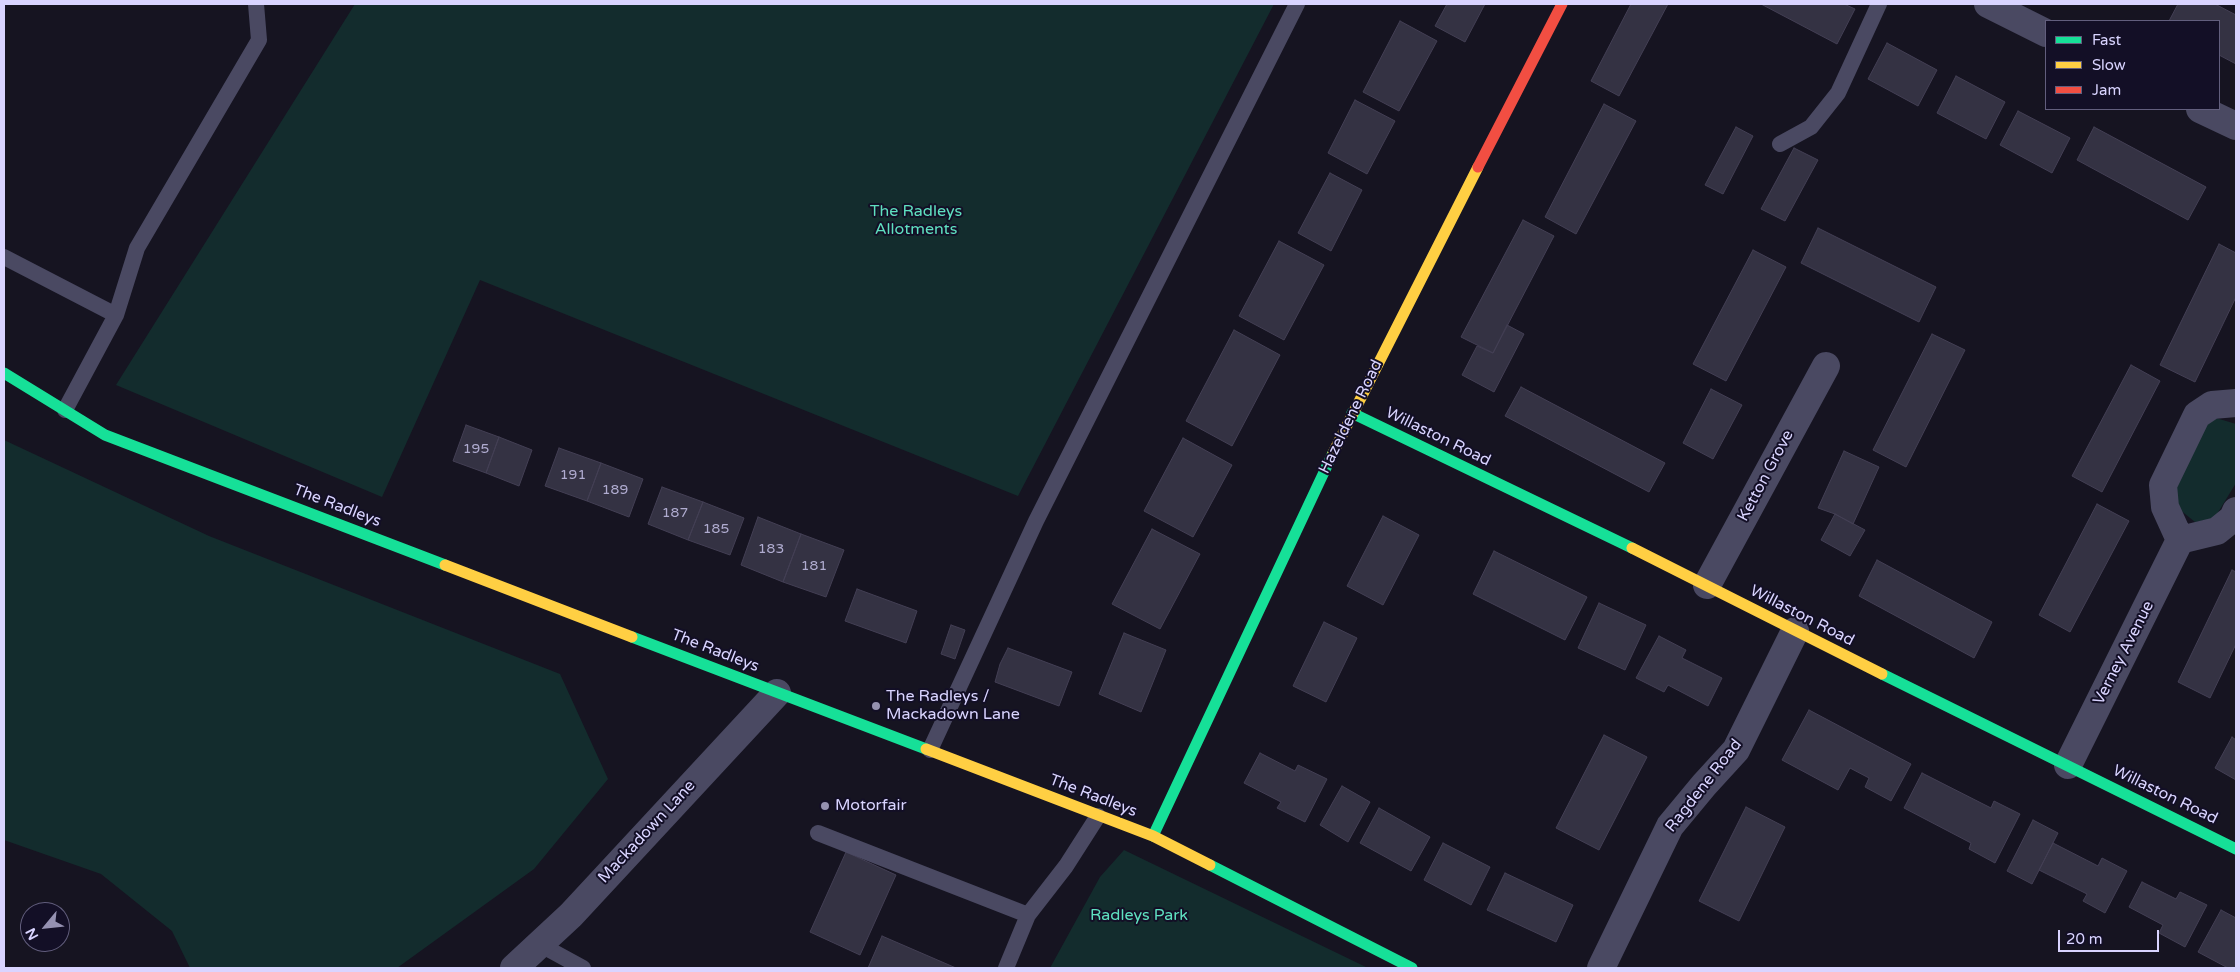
<!DOCTYPE html>
<style>
body{margin:0}
#map{position:relative;width:2240px;height:972px;overflow:hidden;background:#161421;font-family:"Varela Round",sans-serif}
canvas{display:block}
.frame{position:absolute;inset:0;border:5px solid #d9d4ff;pointer-events:none}
.legend{position:absolute;left:2045px;top:20px;width:175px;height:90px;box-sizing:border-box;background:#130f26;border:1px solid #625e7d;margin:0;padding:6px 9px;list-style:none;font-size:15px;color:#d9d4ff}
.legend li{display:flex;align-items:center;gap:10px;height:25px}
.legend b{width:25px;border:1px solid #625e7d}
.north{position:absolute;left:20px;top:902px;width:50px;height:50px;box-sizing:border-box;background:#130f26;border:1px solid #625e7d;border-radius:50%;rotate:242deg;font-size:14px;font-weight:700;line-height:20px;text-align:center;color:#d9d4ff}
.north::after{content:'';display:block;margin:auto;width:18px;height:22px;background:#9591b1;clip-path:polygon(50% 0,100% 100%,50% 72%,0 100%)}
.scale{position:absolute;left:2058px;top:930px;width:101px;height:22px;box-sizing:border-box;border:2px solid #d9d4ff;border-top:0;padding-left:6px;font-size:15px;line-height:18px;white-space:nowrap;color:#d9d4ff;-webkit-text-stroke:4px #130f26;paint-order:stroke}
</style>
<div id="map">
<canvas width="2240" height="972"></canvas>
<div class="frame"></div>
<ul class="legend">
<li><b style="height:6px;background:#16e098"></b>Fast</li>
<li><b style="height:6px;background:#ffcf43"></b>Slow</li>
<li><b style="height:6px;background:#f24e42"></b>Jam</li>
</ul>
<div class="north">N</div>
<div class="scale">20 m</div>
</div>
<script>
const ctx = document.querySelector('canvas').getContext('2d');
ctx.lineJoin = 'round';
function paint(path, color) { ctx.fillStyle = color; ctx.fill(path, 'evenodd'); }
const shape = rows => new Path2D(rows.map(r => 'M' + r).join(''));
function stroke(path, color, width, dash) { ctx.strokeStyle = color; ctx.lineWidth = width; ctx.lineCap = dash ? 'butt' : 'round'; ctx.setLineDash(dash || []); ctx.stroke(path); }
function write(font, color, halo, rows, align = 'center') {
  ctx.font = font + ' "Varela Round",sans-serif'; ctx.lineWidth = 4; ctx.setLineDash([]); ctx.textBaseline = 'middle'; ctx.strokeStyle = halo; ctx.fillStyle = color; for (const [text, x, y, turn = 0] of rows) {
    ctx.save(); ctx.translate(x, y); ctx.rotate((+turn || 0) * Math.PI / 180); ctx.textAlign = isNaN(turn) ? turn : align; if (halo) ctx.strokeText(text, 0, 0); ctx.fillText(text, 0, 0); ctx.restore();
  }
}
paint(shape([
 [355,4,1274,4,1018,496,480,280,382,497,116,385],
 [2216,418,2236,424,2236,483,2214,519,2195,522,2179,509,2172,484,2206,425],
 [4,440,209,536,560,674,608,779,534,869,397,968,190,968,172,931,101,874,4,840],
 [1124,850,1368,968,1050,968,1100,877]
]), '#132c2d');
const building = shape([
 [1447,4,1485,4,1465,42,1435,26,1447,4],
 [1631,4,1668,4,1619,96,1591,81,1631,4],
 [1761,4,1844,4,1855,9,1837,44,1761,4],
 [2178,4,2215,4,2236,15,2236,64,2219,55,2219,21,2169,21,2178,4],
 [1400,21,1437,41,1399,111,1363,92,1400,21],
 [1887,43,1937,70,1918,106,1868,79,1887,43],
 [1956,76,2005,102,1986,139,1937,113,1956,76],
 [1355,100,1395,121,1367,174,1328,153,1355,100],
 [1604,104,1636,121,1576,234,1545,217,1604,104],
 [2018,111,2070,138,2052,173,2000,145,2018,111],
 [1736,127,1753,136,1723,194,1705,185,1736,127],
 [2094,127,2206,187,2188,220,2077,160,2094,127],
 [1794,148,1818,160,1785,221,1761,209,1794,148],
 [1330,173,1362,190,1331,251,1298,233,1330,173],
 [1523,220,1554,236,1493,353,1461,337,1523,220],
 [1818,228,1936,287,1919,322,1801,263,1818,228],
 [1279,241,1324,265,1284,340,1239,316,1279,241],
 [2219,244,2236,253,2236,297,2195,382,2160,365,2219,244],
 [1753,250,1786,267,1726,381,1693,364,1753,250],
 [1507,325,1524,334,1494,392,1462,375,1477,346,1493,353,1507,325],
 [1234,330,1280,355,1232,446,1186,421,1234,330],
 [1932,334,1965,350,1906,467,1873,450,1932,334],
 [2131,365,2160,381,2102,492,2072,476,2131,365],
 [1521,387,1665,463,1649,492,1505,416,1521,387],
 [1711,389,1742,405,1713,459,1683,443,1711,389],
 [466,425,499,437,486,473,453,461,466,425],
 [499,437,532,450,519,486,486,473,499,437],
 [1183,438,1232,465,1193,537,1144,511,1183,438],
 [559,448,601,463,587,501,545,486,559,448],
 [1844,451,1879,467,1853,524,1835,514,1818,508,1844,451],
 [601,463,643,479,629,517,587,501,601,463],
 [662,487,703,502,688,540,648,524,662,487],
 [703,502,744,518,730,555,688,540,703,502],
 [2097,504,2129,521,2070,632,2039,615,2097,504],
 [1835,514,1865,530,1850,556,1821,540,1835,514],
 [1383,516,1419,535,1383,605,1347,586,1383,516],
 [758,517,801,534,783,582,741,565,758,517],
 [1152,529,1200,554,1160,629,1112,604,1152,529],
 [801,534,844,550,826,597,783,582,801,534],
 [1494,551,1587,597,1565,640,1473,594,1494,551],
 [1877,560,1992,622,1974,658,1859,596,1877,560],
 [2232,570,2236,572,2236,644,2210,698,2178,682,2232,570],
 [857,589,917,611,906,643,845,621,857,589],
 [1599,603,1646,625,1625,670,1578,648,1599,603],
 [1324,622,1357,638,1326,702,1293,686,1324,622],
 [951,625,965,630,955,659,941,654,951,625],
 [1124,633,1166,650,1141,712,1099,694,1124,633],
 [1659,636,1686,650,1682,658,1722,678,1708,706,1668,685,1664,692,1636,678,1659,636],
 [1008,648,1072,672,1059,706,995,682,1000,664,1008,648],
 [1809,710,1911,764,1891,801,1865,787,1869,778,1850,768,1838,790,1782,760,1809,710],
 [1604,735,1647,757,1599,850,1556,828,1604,735],
 [2232,737,2236,740,2236,780,2215,768,2232,737],
 [1260,753,1295,771,1298,765,1327,779,1305,822,1277,808,1281,802,1244,783,1260,753],
 [1922,773,1991,808,1994,801,2020,814,1995,863,1969,849,1971,843,1904,808,1922,773],
 [1342,786,1370,802,1348,842,1320,825,1342,786],
 [1746,807,1785,827,1739,921,1699,901,1746,807],
 [1379,808,1430,837,1411,871,1360,843,1379,808],
 [2033,820,2058,833,2032,884,2007,871,2033,820],
 [1443,843,1490,867,1471,905,1424,880,1443,843],
 [2053,843,2098,866,2102,858,2127,871,2105,913,2083,901,2087,894,2039,870,2053,843],
 [846,852,896,875,860,955,810,932,846,852],
 [1505,873,1573,905,1556,942,1487,910,1505,873],
 [2142,882,2176,899,2180,892,2207,905,2185,947,2159,933,2163,925,2129,907,2142,882],
 [2221,910,2236,918,2236,968,2228,968,2198,952,2221,910],
 [882,936,956,968,868,968,882,936]
]);
paint(building, '#343243');
stroke(building, '#433f54', 1);
stroke(shape([
 [1780,144,1811,127,1838,93,1879,4],
 [4,257,116,315],
 [65,410,116,315,137,248,259,40,256,4],
 [930,750,1036,521,1297,4],
 [818,833,1028,915],
 [539,944,583,968],
 [1006,968,1028,915,1066,866,1098,816]
]), '#4a4962', 16);
stroke(shape([
 [1988,4,2046,33],
 [2200,109,2236,126],
 [2180,540,2165,507,2163,485,2197,415,2212,405,2236,403],
 [1707,585,1826,366],
 [2068,765,2180,540,2217,531,2233,518,2236,511],
 [514,968,571,915,777,693],
 [1601,968,1670,826,1704,785,1736,750,1795,631]
]), '#4a4962', 28);
stroke(shape([
 [4,373,105,435,445,565],
 [1352,413,1632,548],
 [632,637,926,749],
 [1882,674,2236,849],
 [1153,836,1333,453],
 [1210,865,1412,968]
]), '#16e098', 11);
stroke(shape([
 [1333,453,1478,167],
 [1632,548,1882,674],
 [445,565,632,637],
 [926,749,1153,836,1210,865]
]), '#ffcf43', 11);
stroke(shape([
 [1478,167,1562,4]
]), '#f24e42', 11);
for (const [x, y, r, color] of [
 [876,706,5,"#9591b1"],
 [825,806,5,"#9591b1"]
]) { const dot = new Path2D(); dot.arc(x, y, r, 0, 2 * Math.PI); ctx.fillStyle = color; ctx.fill(dot); stroke(dot, '#130f26', 2); }
write('14px', '#b0acd0', null, [
 ["195",476,449],
 ["191",573,475],
 ["189",615,490],
 ["187",675,513],
 ["185",716,529],
 ["183",771,549],
 ["181",814,566]
]);
write('16px', '#5fe0c0', '#130f26', [
 ["The Radleys",916,212],
 ["Allotments",916,230],
 ["Radleys Park",1139,916]
]);
write('16px', '#d9d4ff', '#130f26', [
 ["Hazeldene Road",1351,417,-64],
 ["Willaston Road",1438,437,26],
 ["Ketton Grove",1766,476,-62],
 ["The Radleys",337,506,21],
 ["Willaston Road",1802,616,27],
 ["The Radleys",715,651,21],
 ["Verney Avenue",2124,653,-63],
 ["Ragdene Road",1704,786,-52],
 ["Willaston Road",2165,795,26],
 ["The Radleys",1093,796,21],
 ["Mackadown Lane",647,832,-47]
]);
write('16px', '#d9d4ff', '#130f26', [
 ["The Radleys /",886,697],
 ["Mackadown Lane",886,715],
 ["Motorfair",835,806]
], 'left');
</script>
